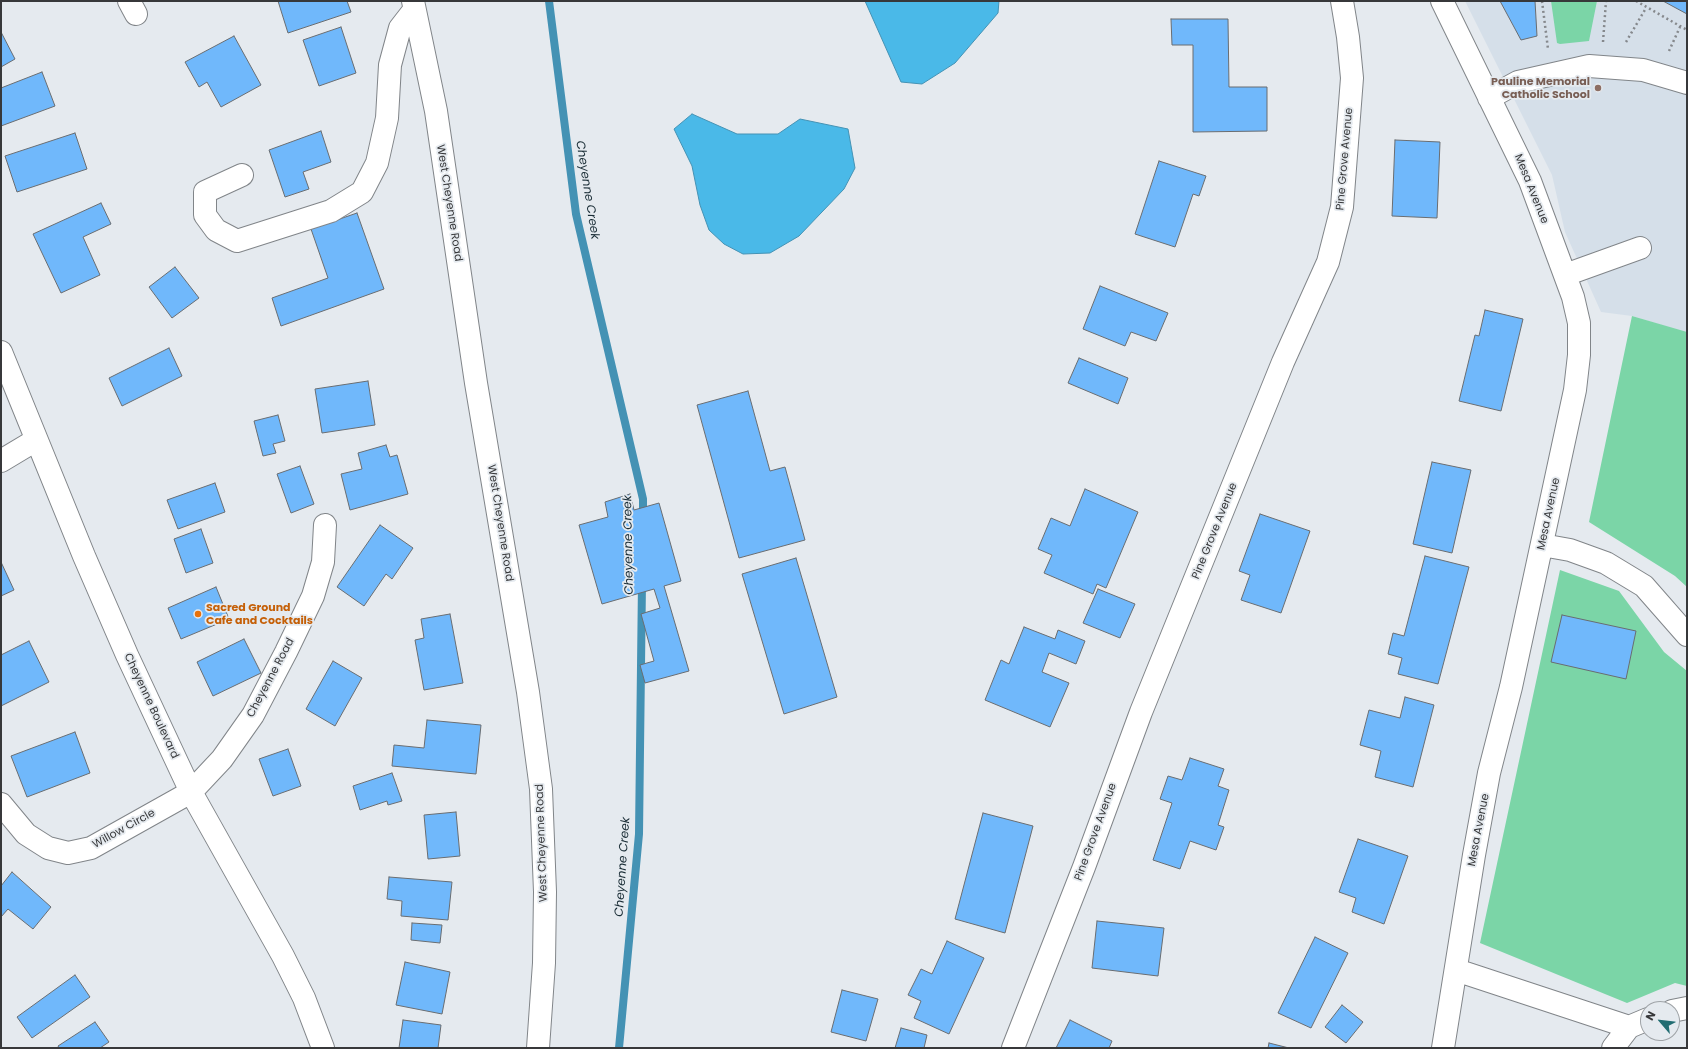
<!DOCTYPE html>
<style>
body{margin:0}
#map{position:relative;width:1688px;height:1049px;overflow:hidden;background:#e5eaef;font-family:Poppins,sans-serif}
canvas{display:block}
.frame{position:absolute;inset:0;border:2px solid #37383a;pointer-events:none}
.north{position:absolute;left:1640px;top:1001px;width:40px;height:40px;box-sizing:border-box;background:#e5eaef;border:1px solid #9fa3a7;border-radius:50%;rotate:298deg;font-size:11px;font-weight:700;line-height:16px;text-align:center;color:#37383a}
.north::after{content:'';display:block;margin:auto;width:14px;height:18px;background:#226d72;clip-path:polygon(50% 0,100% 100%,50% 72%,0 100%)}
</style>
<div id="map">
<canvas width="1688" height="1049"></canvas>
<div class="frame"></div>
<div class="north">N</div>
</div>
<script>
const ctx = document.querySelector('canvas').getContext('2d');
ctx.lineJoin = 'round';
function paint(path, color) { ctx.fillStyle = color; ctx.fill(path, 'evenodd'); }
const shape = rows => new Path2D(rows.map(r => 'M' + r).join(''));
function stroke(path, color, width, dash) { ctx.strokeStyle = color; ctx.lineWidth = width; ctx.lineCap = dash ? 'butt' : 'round'; ctx.setLineDash(dash || []); ctx.stroke(path); }
function write(font, color, halo, rows, align = 'center') {
  ctx.font = font + ' Poppins,sans-serif'; ctx.lineWidth = 3.5; ctx.setLineDash([]); ctx.textBaseline = 'middle'; ctx.strokeStyle = halo; ctx.fillStyle = color; for (const [text, x, y, turn = 0] of rows) {
    ctx.save(); ctx.translate(x, y); ctx.rotate((+turn || 0) * Math.PI / 180); ctx.textAlign = isNaN(turn) ? turn : align; if (halo) ctx.strokeText(text, 0, 0); ctx.fillText(text, 0, 0); ctx.restore();
  }
}
paint(shape([
 [1465,1,1687,1,1687,333,1632,316,1601,312,1565,232,1552,175]
]), '#d5dfe9');
paint(shape([
 [1551,1,1597,1,1589,41,1560,44,1557,43],
 [1632,316,1687,332,1687,587,1675,576,1589,522],
 [1560,570,1619,591,1664,652,1687,671,1687,986,1675,983,1627,1003,1480,943]
]), '#7bd5a7');
const water = shape([
 [865,1,999,1,998,13,955,63,922,84,901,82,865,1],
 [692,114,737,134,778,134,800,119,848,129,855,168,844,189,799,236,770,253,743,254,724,244,709,230,700,205,692,166,674,129,692,114]
]);
paint(water, '#4ab9e8');
stroke(water, '#4492b4', 1);
stroke(shape([
 [549,1,576,214,643,499,643,518],
 [619,1048,639,834,642,582]
]), '#4492b4', 8);
const building = shape([
 [278,1,347,1,351,12,288,33,278,1],
 [1500,1,1535,1,1537,36,1521,40,1500,1],
 [1663,1,1687,1,1687,14,1663,1],
 [1171,19,1228,19,1229,87,1267,87,1267,131,1193,132,1193,45,1172,45,1171,19],
 [341,27,356,73,319,86,303,40,341,27],
 [1,32,15,59,1,67,1,32],
 [234,36,261,85,221,107,207,82,199,87,185,62,234,36],
 [42,72,55,106,1,126,1,88,42,72],
 [321,131,331,162,303,172,309,189,285,197,269,150,321,131],
 [75,133,87,169,17,192,5,156,75,133],
 [1395,140,1440,142,1437,218,1392,216,1395,140],
 [1159,161,1206,176,1199,196,1193,194,1175,247,1135,234,1159,161],
 [101,203,111,224,83,237,100,275,61,293,33,234,101,203],
 [357,213,384,289,281,326,272,298,328,278,311,229,357,213],
 [175,267,199,298,172,318,149,287,175,267],
 [1100,286,1168,313,1156,341,1131,332,1125,346,1083,329,1100,286],
 [1485,310,1523,319,1501,411,1459,401,1475,335,1479,336,1485,310],
 [169,348,182,376,122,406,109,378,169,348],
 [1079,358,1128,378,1118,404,1068,383,1079,358],
 [368,381,375,425,322,433,315,389,368,381],
 [748,391,770,471,785,467,805,540,739,558,697,405,748,391],
 [278,415,285,441,273,444,276,453,263,456,254,421,278,415],
 [386,445,390,457,397,455,408,494,350,510,341,474,362,469,358,453,386,445],
 [1432,462,1471,470,1452,553,1413,544,1432,462],
 [300,466,314,504,291,513,277,474,300,466],
 [215,483,225,512,178,529,167,500,215,483],
 [1085,489,1138,512,1106,588,1097,584,1093,594,1044,573,1052,555,1038,549,1051,518,1070,526,1085,489],
 [630,494,634,510,659,503,681,581,664,586,689,671,645,683,640,665,654,661,641,614,660,608,654,589,602,604,579,525,608,517,605,502,630,494],
 [1260,514,1310,531,1281,613,1241,600,1250,575,1239,571,1260,514],
 [380,525,413,548,392,579,386,574,364,606,337,587,380,525],
 [201,529,213,563,186,573,174,539,201,529],
 [1425,556,1469,567,1438,684,1398,674,1402,658,1388,654,1393,633,1404,636,1425,556],
 [796,558,837,697,784,714,742,574,796,558],
 [1,562,14,590,1,596,1,562],
 [216,587,229,619,181,639,168,608,216,587],
 [1098,589,1135,604,1120,638,1083,623,1098,589],
 [450,614,463,683,424,690,415,640,424,638,421,619,450,614],
 [1562,615,1636,631,1626,679,1551,662,1562,615],
 [1024,627,1055,639,1058,630,1085,641,1076,664,1049,653,1042,672,1069,683,1050,727,985,700,1001,660,1009,664,1024,627],
 [244,639,261,673,213,696,197,662,244,639],
 [29,641,49,682,1,706,1,655,29,641],
 [333,661,362,678,335,726,306,709,333,661],
 [1405,697,1434,705,1413,787,1375,777,1381,751,1360,745,1369,710,1400,718,1405,697],
 [427,720,481,725,476,774,392,766,394,745,424,748,427,720],
 [75,732,90,773,27,797,11,756,75,732],
 [288,749,301,786,273,796,259,759,288,749],
 [1190,758,1224,769,1218,786,1229,790,1218,825,1224,827,1216,850,1190,841,1180,869,1153,860,1172,803,1160,799,1168,776,1182,780,1190,758],
 [392,773,402,801,388,805,387,801,360,810,353,786,392,773],
 [456,812,460,856,428,859,424,815,456,812],
 [983,813,1033,826,1005,933,955,919,983,813],
 [1358,839,1408,856,1384,924,1352,912,1356,898,1339,892,1358,839],
 [12,872,51,907,33,929,8,909,1,917,1,886,12,872],
 [389,877,452,882,448,920,401,916,402,901,387,899,389,877],
 [1097,921,1164,928,1158,976,1092,968,1097,921],
 [412,923,442,925,440,943,411,940,412,923],
 [1315,937,1348,953,1311,1028,1278,1013,1315,937],
 [947,941,984,958,949,1034,914,1018,921,1001,908,995,921,969,932,974,947,941],
 [405,962,450,972,442,1014,396,1005,405,962],
 [75,975,90,997,32,1038,17,1017,75,975],
 [842,990,878,999,866,1041,831,1032,842,990],
 [1342,1005,1363,1022,1346,1043,1325,1027,1342,1005],
 [403,1020,441,1025,438,1048,399,1048,403,1020],
 [1070,1020,1112,1041,1109,1048,1056,1048,1070,1020],
 [95,1022,109,1042,100,1048,59,1048,58,1046,95,1022],
 [901,1028,927,1035,924,1048,895,1048,901,1028],
 [1269,1043,1289,1048,1268,1048,1269,1043]
]);
paint(building, '#70b8fb');
stroke(building, '#696d71', 1);
const minor = shape([
 [129,1,136,14],
 [413,1,436,111,476,383,528,692,541,789,545,892,544,963,538,1048],
 [1442,1,1530,181,1573,297,1579,323,1579,355,1575,390,1511,687,1489,773,1474,855,1443,1048],
 [1489,98,1518,82,1589,66,1643,70,1687,83],
 [242,175,205,192,205,215,216,230,237,241,331,211,362,192,377,163,387,118,390,65,400,28,414,10],
 [1565,275,1640,248],
 [1,352,84,556,127,655,191,792,283,956,304,998,323,1048],
 [1,461,36,440],
 [1542,545,1570,550,1606,563,1644,586,1687,635],
 [1,804,26,834,48,848,68,853,91,848,191,792,222,759,253,715,286,652,313,596,323,562,325,525],
 [1456,970,1629,1027],
 [1672,1011,1687,1008],
 [1013,1048,1084,867,1141,712,1283,362,1328,262,1342,207,1352,78,1348,37,1342,1],
 [1613,1048,1629,1027,1648,1019]
]);
stroke(minor, '#818589', 24);
stroke(shape([
 [1542,1,1548,49],
 [1636,1,1687,30],
 [1603,42,1606,1],
 [1626,42,1646,8],
 [1669,51,1680,27]
]), '#85888c', 2.5, [2, 3]);
stroke(minor, '#fff', 22);
for (const [x, y, r, color] of [
 [1598,88,4,"#8d6e63"],
 [198,614,4,"#e8710a"]
]) { const dot = new Path2D(); dot.arc(x, y, r, 0, 2 * Math.PI); ctx.fillStyle = color; ctx.fill(dot); stroke(dot, '#e5eaef', 1.5); }
write('bold 11px', '#785e54', '#e5eaef', [
 ["Pauline Memorial",1590,82],
 ["Catholic School",1590,95]
], 'right');
write('11px', '#37383a', '#e5eaef', [
 ["Pine Grove Avenue",1345,159,-85],
 ["Mesa Avenue",1531,189,68],
 ["West Cheyenne Road",449,203,81],
 ["Mesa Avenue",1549,514,-78],
 ["West Cheyenne Road",500,523,81],
 ["Pine Grove Avenue",1215,531,-68],
 ["Cheyenne Road",271,678,-62],
 ["Cheyenne Boulevard",151,706,65],
 ["Willow Circle",124,829,-29],
 ["Mesa Avenue",1479,830,-79],
 ["Pine Grove Avenue",1096,832,-70],
 ["West Cheyenne Road",542,843,-92]
]);
write('bold 11px', '#c56008', '#e5eaef', [
 ["Sacred Ground",206,608],
 ["Cafe and Cocktails",206,621]
], 'left');
write('italic 12px', '#1b2e37', '#e5eaef', [
 ["Cheyenne Creek",587,190,81],
 ["Cheyenne Creek",629,545,-91],
 ["Cheyenne Creek",623,867,-86]
]);
</script>
